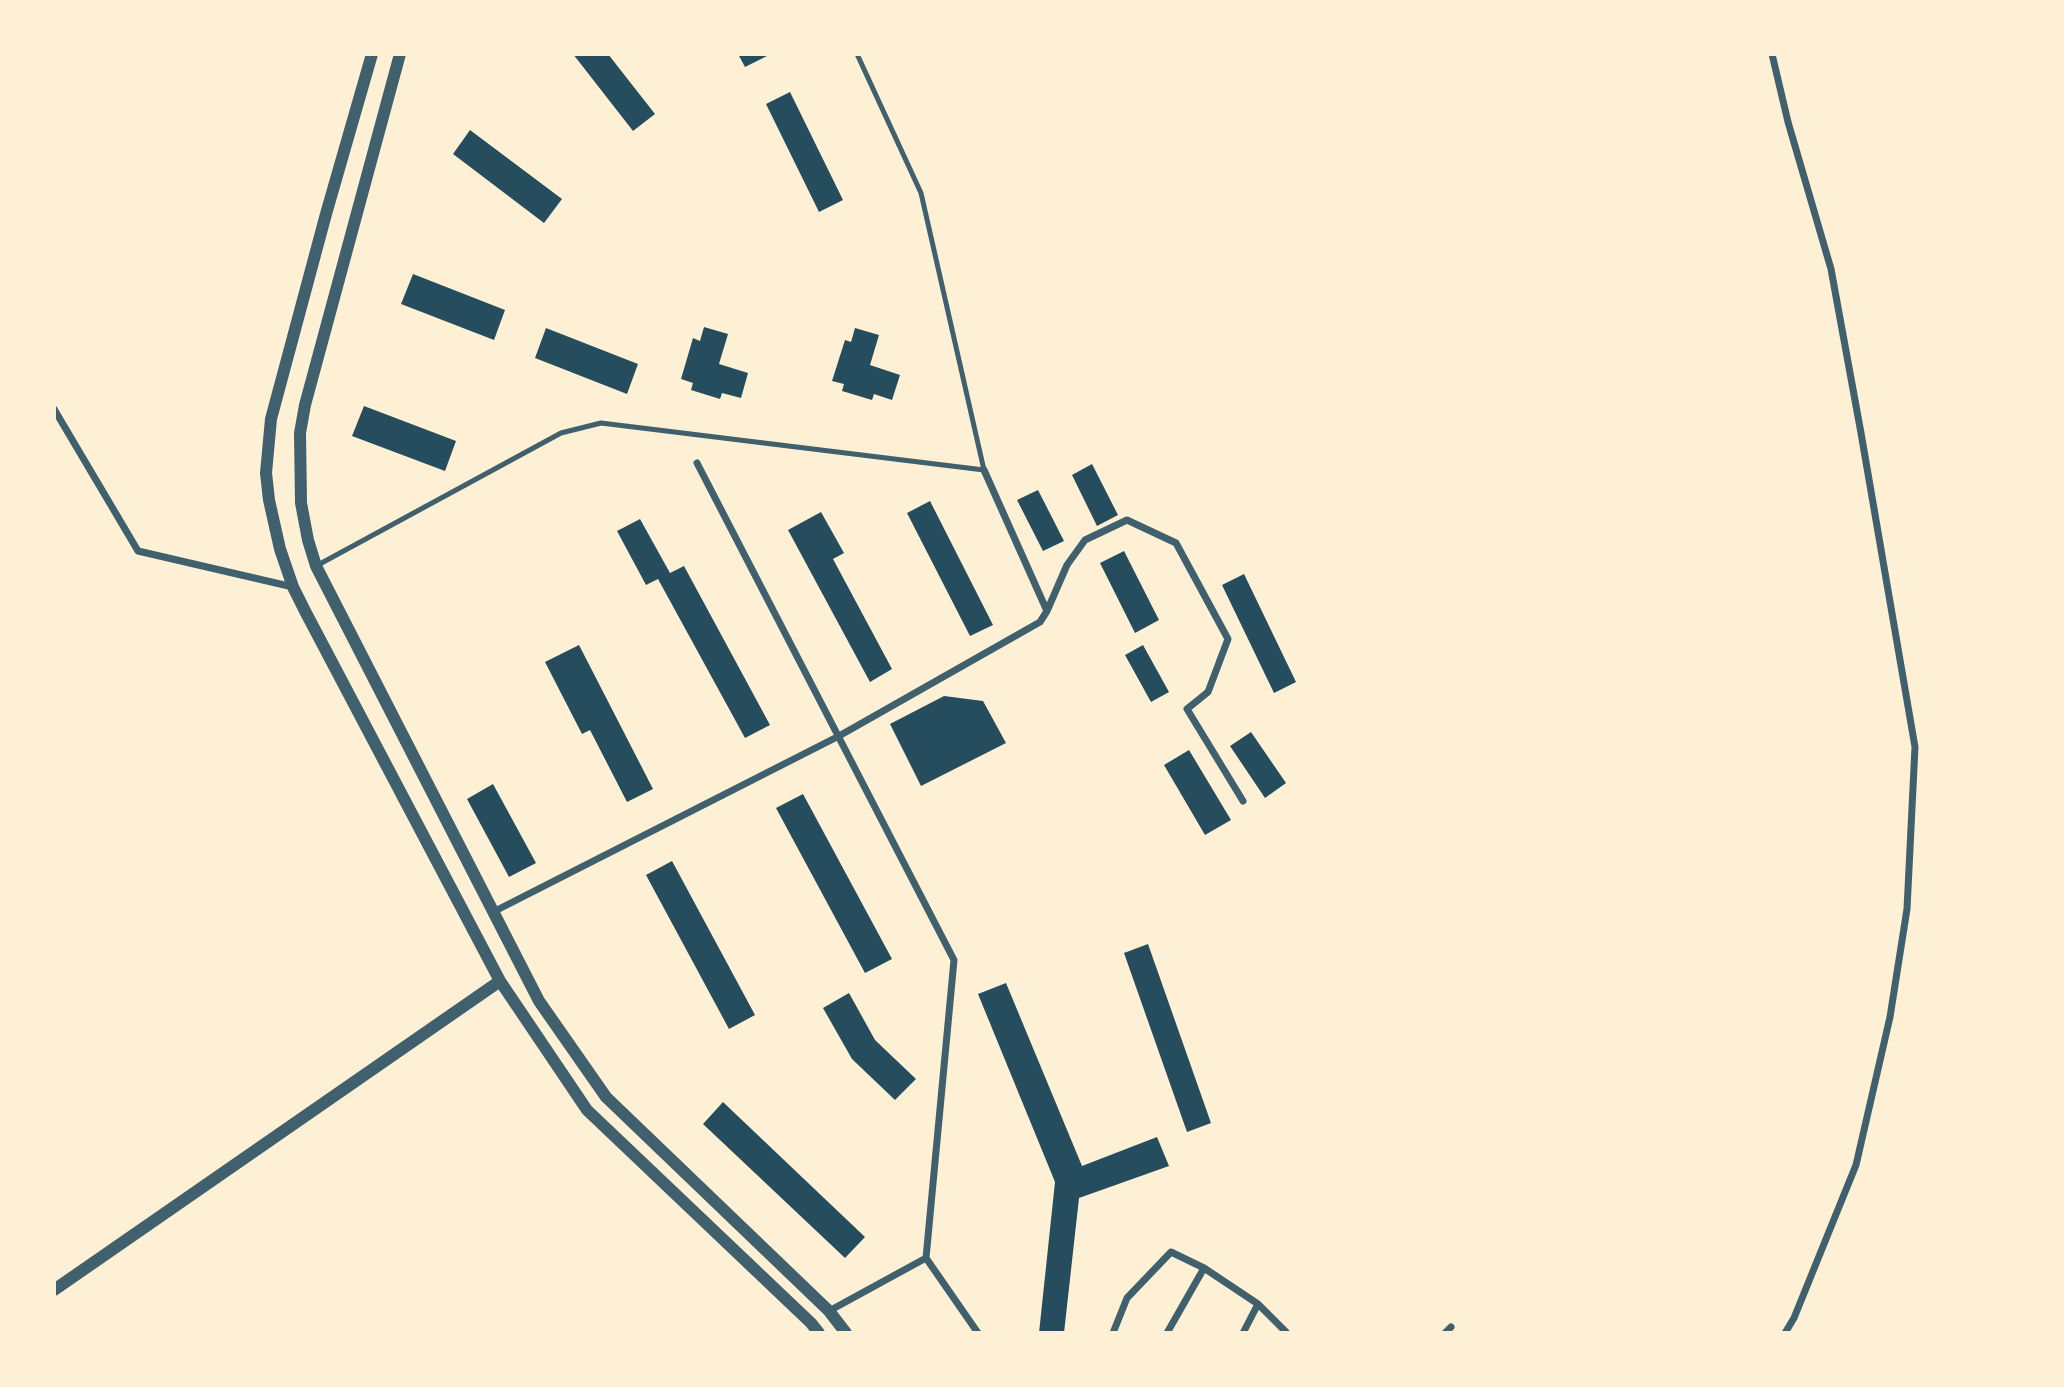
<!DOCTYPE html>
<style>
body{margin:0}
#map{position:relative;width:2064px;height:1387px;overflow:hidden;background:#fdf0d5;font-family:"Archivo Narrow",sans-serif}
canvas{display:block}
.frame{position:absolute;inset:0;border:56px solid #fdf0d5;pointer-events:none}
</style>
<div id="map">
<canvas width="2064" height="1387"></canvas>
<div class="frame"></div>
</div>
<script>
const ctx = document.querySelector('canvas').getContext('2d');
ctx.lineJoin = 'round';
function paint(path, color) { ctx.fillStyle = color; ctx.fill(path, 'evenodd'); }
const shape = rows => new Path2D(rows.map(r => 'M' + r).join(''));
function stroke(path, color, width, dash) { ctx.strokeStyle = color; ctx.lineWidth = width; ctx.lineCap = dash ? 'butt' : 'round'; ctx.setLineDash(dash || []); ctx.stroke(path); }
paint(shape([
 [573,54,608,54,655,114,633,131],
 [738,54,771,54,745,67],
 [790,92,843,200,819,212,766,104],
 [470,130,562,199,544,223,453,154],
 [413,274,505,310,494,340,401,304],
 [704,327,728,334,719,364,748,373,741,398,722,393,720,399,691,390,693,383,681,379,693,338,700,341],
 [546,328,638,364,627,394,535,358],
 [855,328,879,335,870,365,900,375,892,400,874,394,872,400,842,391,844,384,832,381,845,340,851,342],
 [364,406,456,441,445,471,352,436],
 [1092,464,1118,515,1097,526,1072,475],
 [1038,490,1064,541,1043,551,1017,500],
 [930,501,993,625,970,636,907,513],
 [821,512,844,553,833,559,892,669,870,682,788,530],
 [640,519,670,573,684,566,770,725,745,738,658,579,646,585,617,531],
 [1124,551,1159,620,1135,633,1100,563],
 [1244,574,1296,682,1274,693,1222,585],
 [579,645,653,789,627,802,590,730,582,734,545,662],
 [1143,645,1169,692,1151,702,1125,655],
 [944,696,983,701,1006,743,921,786,890,724],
 [1251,732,1286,783,1265,798,1230,746],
 [1189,750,1231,820,1205,835,1164,765],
 [493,784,536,863,509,877,467,799],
 [803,794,892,959,865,973,776,808],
 [672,861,755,1015,729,1029,646,875],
 [1148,944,1211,1123,1187,1132,1124,953],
 [1006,983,1082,1166,1157,1137,1169,1166,1079,1198,1064,1333,1039,1333,1055,1182,978,994],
 [849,993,875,1040,916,1079,895,1100,852,1059,823,1008],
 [723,1102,865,1237,845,1258,703,1124]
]), '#264d5e');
stroke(shape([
 [316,566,561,433,601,423,984,470,921,193,857,54]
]), '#3f606c', 5);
stroke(shape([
 [1772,54,1788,122,1831,269,1861,433,1915,747,1907,909,1890,1017,1856,1165,1794,1318,1785,1333],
 [54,409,138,551,293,587],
 [697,463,954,960,926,1258,978,1333],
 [1047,611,1067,565,1085,540,1127,520,1176,543,1228,639,1208,692,1187,709,1243,801],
 [493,912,839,736,1040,622,1047,611,984,470],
 [829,1311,926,1258],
 [1113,1333,1127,1298,1171,1252,1204,1268,1258,1304,1287,1333],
 [1167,1333,1204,1268],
 [1243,1333,1258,1304],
 [1445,1333,1451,1327]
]), '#3f606c', 7);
stroke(shape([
 [372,54,326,214,271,419,266,473,269,500,280,549,293,587,305,611,500,981,587,1110,811,1323,819,1333],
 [400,54,305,405,300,433,301,503,308,540,316,566,539,1001,606,1097,829,1311,846,1333],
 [54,1290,500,981]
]), '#3f606c', 12);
</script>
